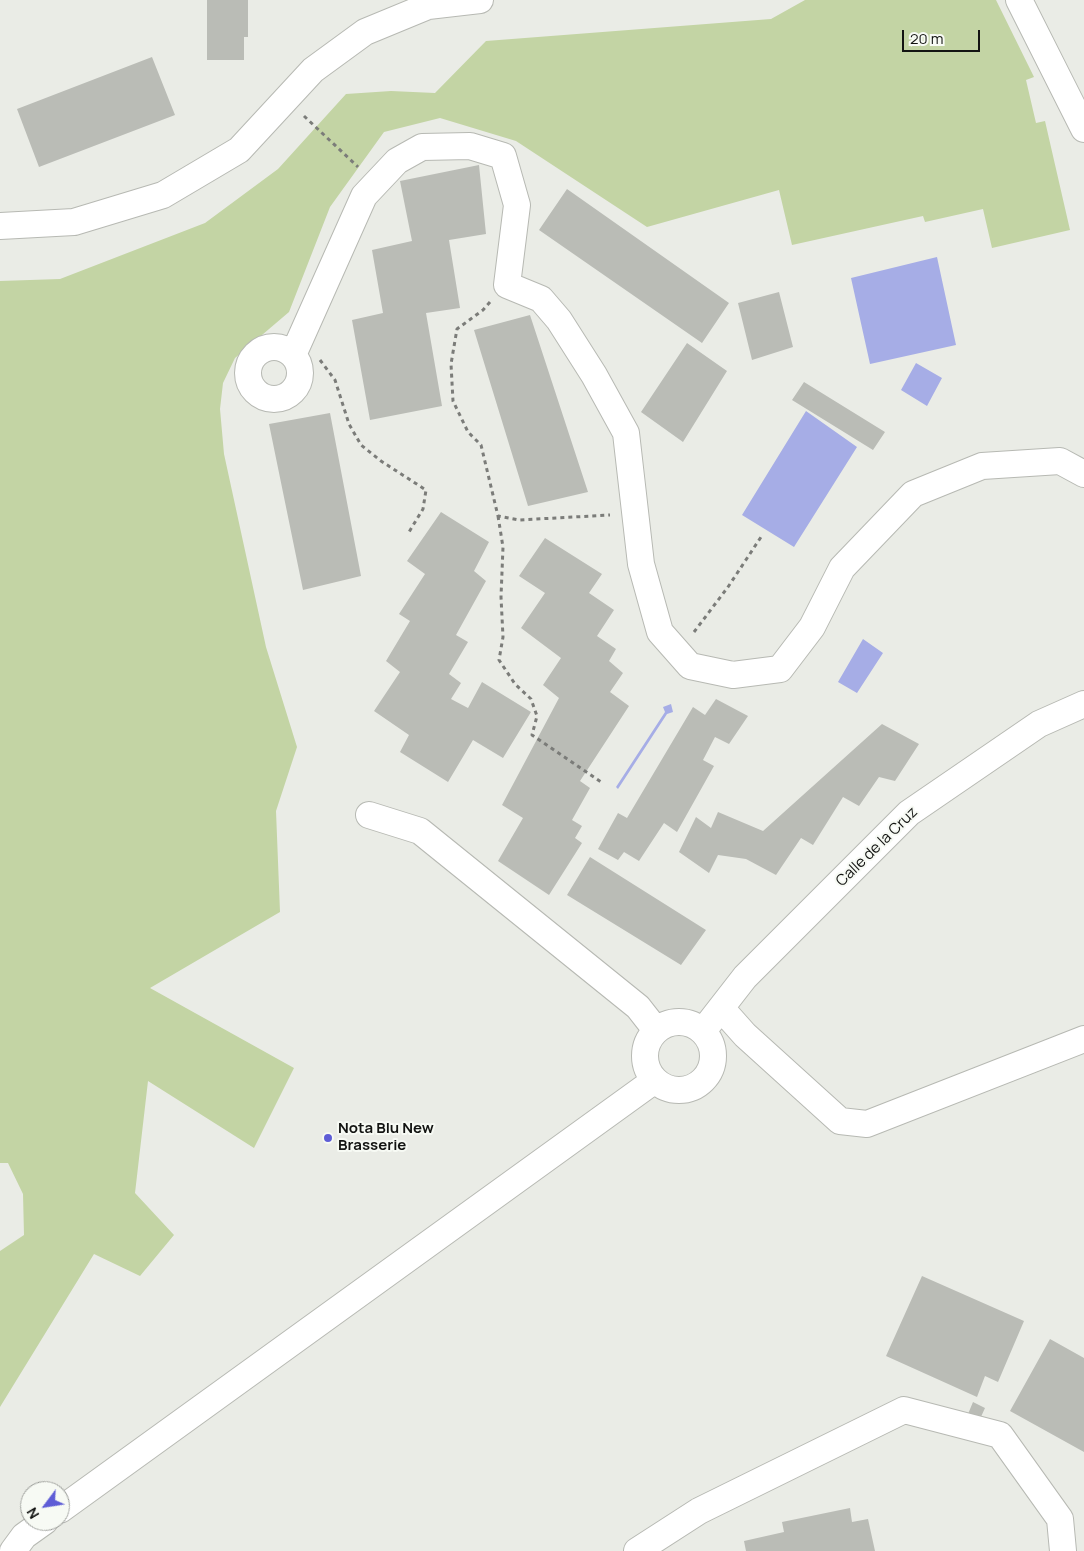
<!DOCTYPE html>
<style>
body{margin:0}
#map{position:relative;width:1084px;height:1551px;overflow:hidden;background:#eaece6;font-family:Manrope,sans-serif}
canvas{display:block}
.north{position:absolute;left:20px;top:1481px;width:50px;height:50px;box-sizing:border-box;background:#f7faf4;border:1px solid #9c9e9a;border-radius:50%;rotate:239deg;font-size:14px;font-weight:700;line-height:20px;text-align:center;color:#131412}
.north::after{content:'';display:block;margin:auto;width:18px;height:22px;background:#5e5dd6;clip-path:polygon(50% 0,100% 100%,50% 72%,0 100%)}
.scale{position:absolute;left:902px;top:30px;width:78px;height:22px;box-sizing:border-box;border:2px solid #131412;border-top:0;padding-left:6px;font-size:15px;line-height:18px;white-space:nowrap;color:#131412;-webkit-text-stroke:4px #f7faf4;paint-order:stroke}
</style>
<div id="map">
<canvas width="1084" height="1551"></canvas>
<div class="north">N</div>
<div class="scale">20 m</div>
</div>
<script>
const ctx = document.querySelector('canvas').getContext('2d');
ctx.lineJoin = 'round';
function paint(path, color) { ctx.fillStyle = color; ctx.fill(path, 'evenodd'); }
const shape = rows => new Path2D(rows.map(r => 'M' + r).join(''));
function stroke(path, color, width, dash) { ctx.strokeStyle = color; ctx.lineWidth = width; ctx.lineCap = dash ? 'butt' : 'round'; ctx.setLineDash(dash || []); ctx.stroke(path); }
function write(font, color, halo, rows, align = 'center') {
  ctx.font = font + ' Manrope,sans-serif'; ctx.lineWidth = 4; ctx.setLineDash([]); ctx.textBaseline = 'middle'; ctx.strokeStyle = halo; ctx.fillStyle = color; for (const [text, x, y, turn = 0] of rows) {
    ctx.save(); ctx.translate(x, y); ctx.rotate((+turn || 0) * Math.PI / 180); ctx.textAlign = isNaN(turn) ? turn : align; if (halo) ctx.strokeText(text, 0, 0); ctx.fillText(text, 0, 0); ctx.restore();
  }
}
paint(shape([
 [805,0,996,0,1034,77,1026,80,1036,123,1045,121,1070,230,992,248,983,209,925,222,923,216,792,245,779,190,647,227,516,141,440,118,384,132,330,207,289,312,235,358,223,383,220,409,224,454,266,647,297,747,276,811,280,912,150,988,294,1068,254,1148,148,1081,135,1193,174,1235,140,1276,94,1254,0,1407,0,1251,24,1235,23,1194,8,1163,0,1163,0,281,60,279,205,223,278,169,346,94,391,91,435,93,486,41,771,19]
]), '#c3d4a4');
paint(shape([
 [937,257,956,345,870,364,851,278],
 [916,363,942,378,927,406,901,390],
 [806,411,857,447,794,547,742,515],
 [863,639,883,653,857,693,838,682],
 [671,704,673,712,667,714,618,789,616,787,665,712,663,707]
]), '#a6ade6');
paint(shape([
 [207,0,248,0,248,37,244,37,244,60,207,60],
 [152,57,175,115,39,167,17,109],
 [479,165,486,234,449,240,460,308,426,313,442,406,370,420,352,320,383,313,372,250,412,241,400,181],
 [567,189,729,303,702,343,539,230],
 [779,292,793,347,752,360,738,303],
 [530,315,588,492,528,506,474,330],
 [687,343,727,371,683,442,641,412],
 [804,382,885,432,873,450,792,400],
 [330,413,361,576,303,590,269,424],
 [441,512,489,542,474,571,486,581,456,635,468,642,449,674,461,683,451,699,468,708,482,682,531,712,503,758,473,740,448,782,400,752,409,735,374,711,400,672,386,661,410,621,399,614,425,574,407,561],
 [545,538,602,574,589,593,614,610,597,636,616,649,609,661,623,673,610,692,629,706,580,781,590,788,572,820,582,826,575,838,582,843,549,895,498,861,523,818,502,805,559,698,543,685,561,658,521,628,545,593,519,576],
 [716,699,748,716,729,744,715,737,703,760,714,766,677,832,664,823,639,861,624,852,618,860,598,849,618,813,627,818,693,707,705,715],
 [882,724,919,744,895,781,879,777,859,806,843,797,813,845,801,838,776,875,746,859,718,855,709,873,679,852,696,817,711,828,718,812,763,831],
 [590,857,706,930,681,965,567,895],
 [922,1276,1024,1321,998,1382,985,1376,977,1397,886,1356],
 [1050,1339,1084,1358,1084,1452,1010,1411],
 [973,1402,985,1408,980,1419,968,1414],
 [850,1508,852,1522,868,1519,875,1551,746,1551,744,1541,784,1532,782,1522]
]), '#babcb6');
const minor = shape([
 [1019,0,1084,129],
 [0,226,74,222,163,195,239,150,313,70,365,32,428,6,480,0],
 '248 373a26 26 0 1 1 52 0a26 26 0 1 1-52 0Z',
 [293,355,364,196,397,161,422,147,470,146,503,156,517,205,507,285,541,299,559,320,594,375,626,433,641,564,660,632,690,666,733,675,780,669,812,627,842,568,913,494,982,466,1060,461,1084,474],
 [369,815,420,831,638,1007,656,1030],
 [721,1008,745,1035,840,1121,867,1124,1084,1039],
 '645 1056a34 34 0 1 1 68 0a34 34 0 1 1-68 0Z',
 [703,1031,745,977,909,813,1039,724,1084,704],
 [60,1510,655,1080],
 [13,1551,24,1536,45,1521],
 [637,1551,699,1511,904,1410,1000,1435,1060,1519,1063,1551]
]);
stroke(minor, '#b7b9b3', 28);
stroke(shape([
 [304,116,358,167],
 [490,302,483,310,457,329,451,364,453,401,468,432,481,445,498,516,519,520,610,515],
 [320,360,335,380,349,424,361,445,381,461,426,490,423,509,409,532],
 [498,516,503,547,501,597,503,637,499,660,515,684,531,699,537,716,532,735,601,782],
 [694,632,728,587,763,534]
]), '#7b7c79', 3, [4, 4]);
stroke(minor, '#fff', 26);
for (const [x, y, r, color] of [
 [328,1138,5,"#5e5dd6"]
]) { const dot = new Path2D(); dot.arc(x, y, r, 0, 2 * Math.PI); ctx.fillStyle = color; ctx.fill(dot); stroke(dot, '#f7faf4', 2); }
write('15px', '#131412', '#f7faf4', [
 ["Calle de la Cruz",877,847,-44]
]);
write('bold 15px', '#131412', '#f7faf4', [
 ["Nota Blu New",338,1129],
 ["Brasserie",338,1146]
], 'left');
</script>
